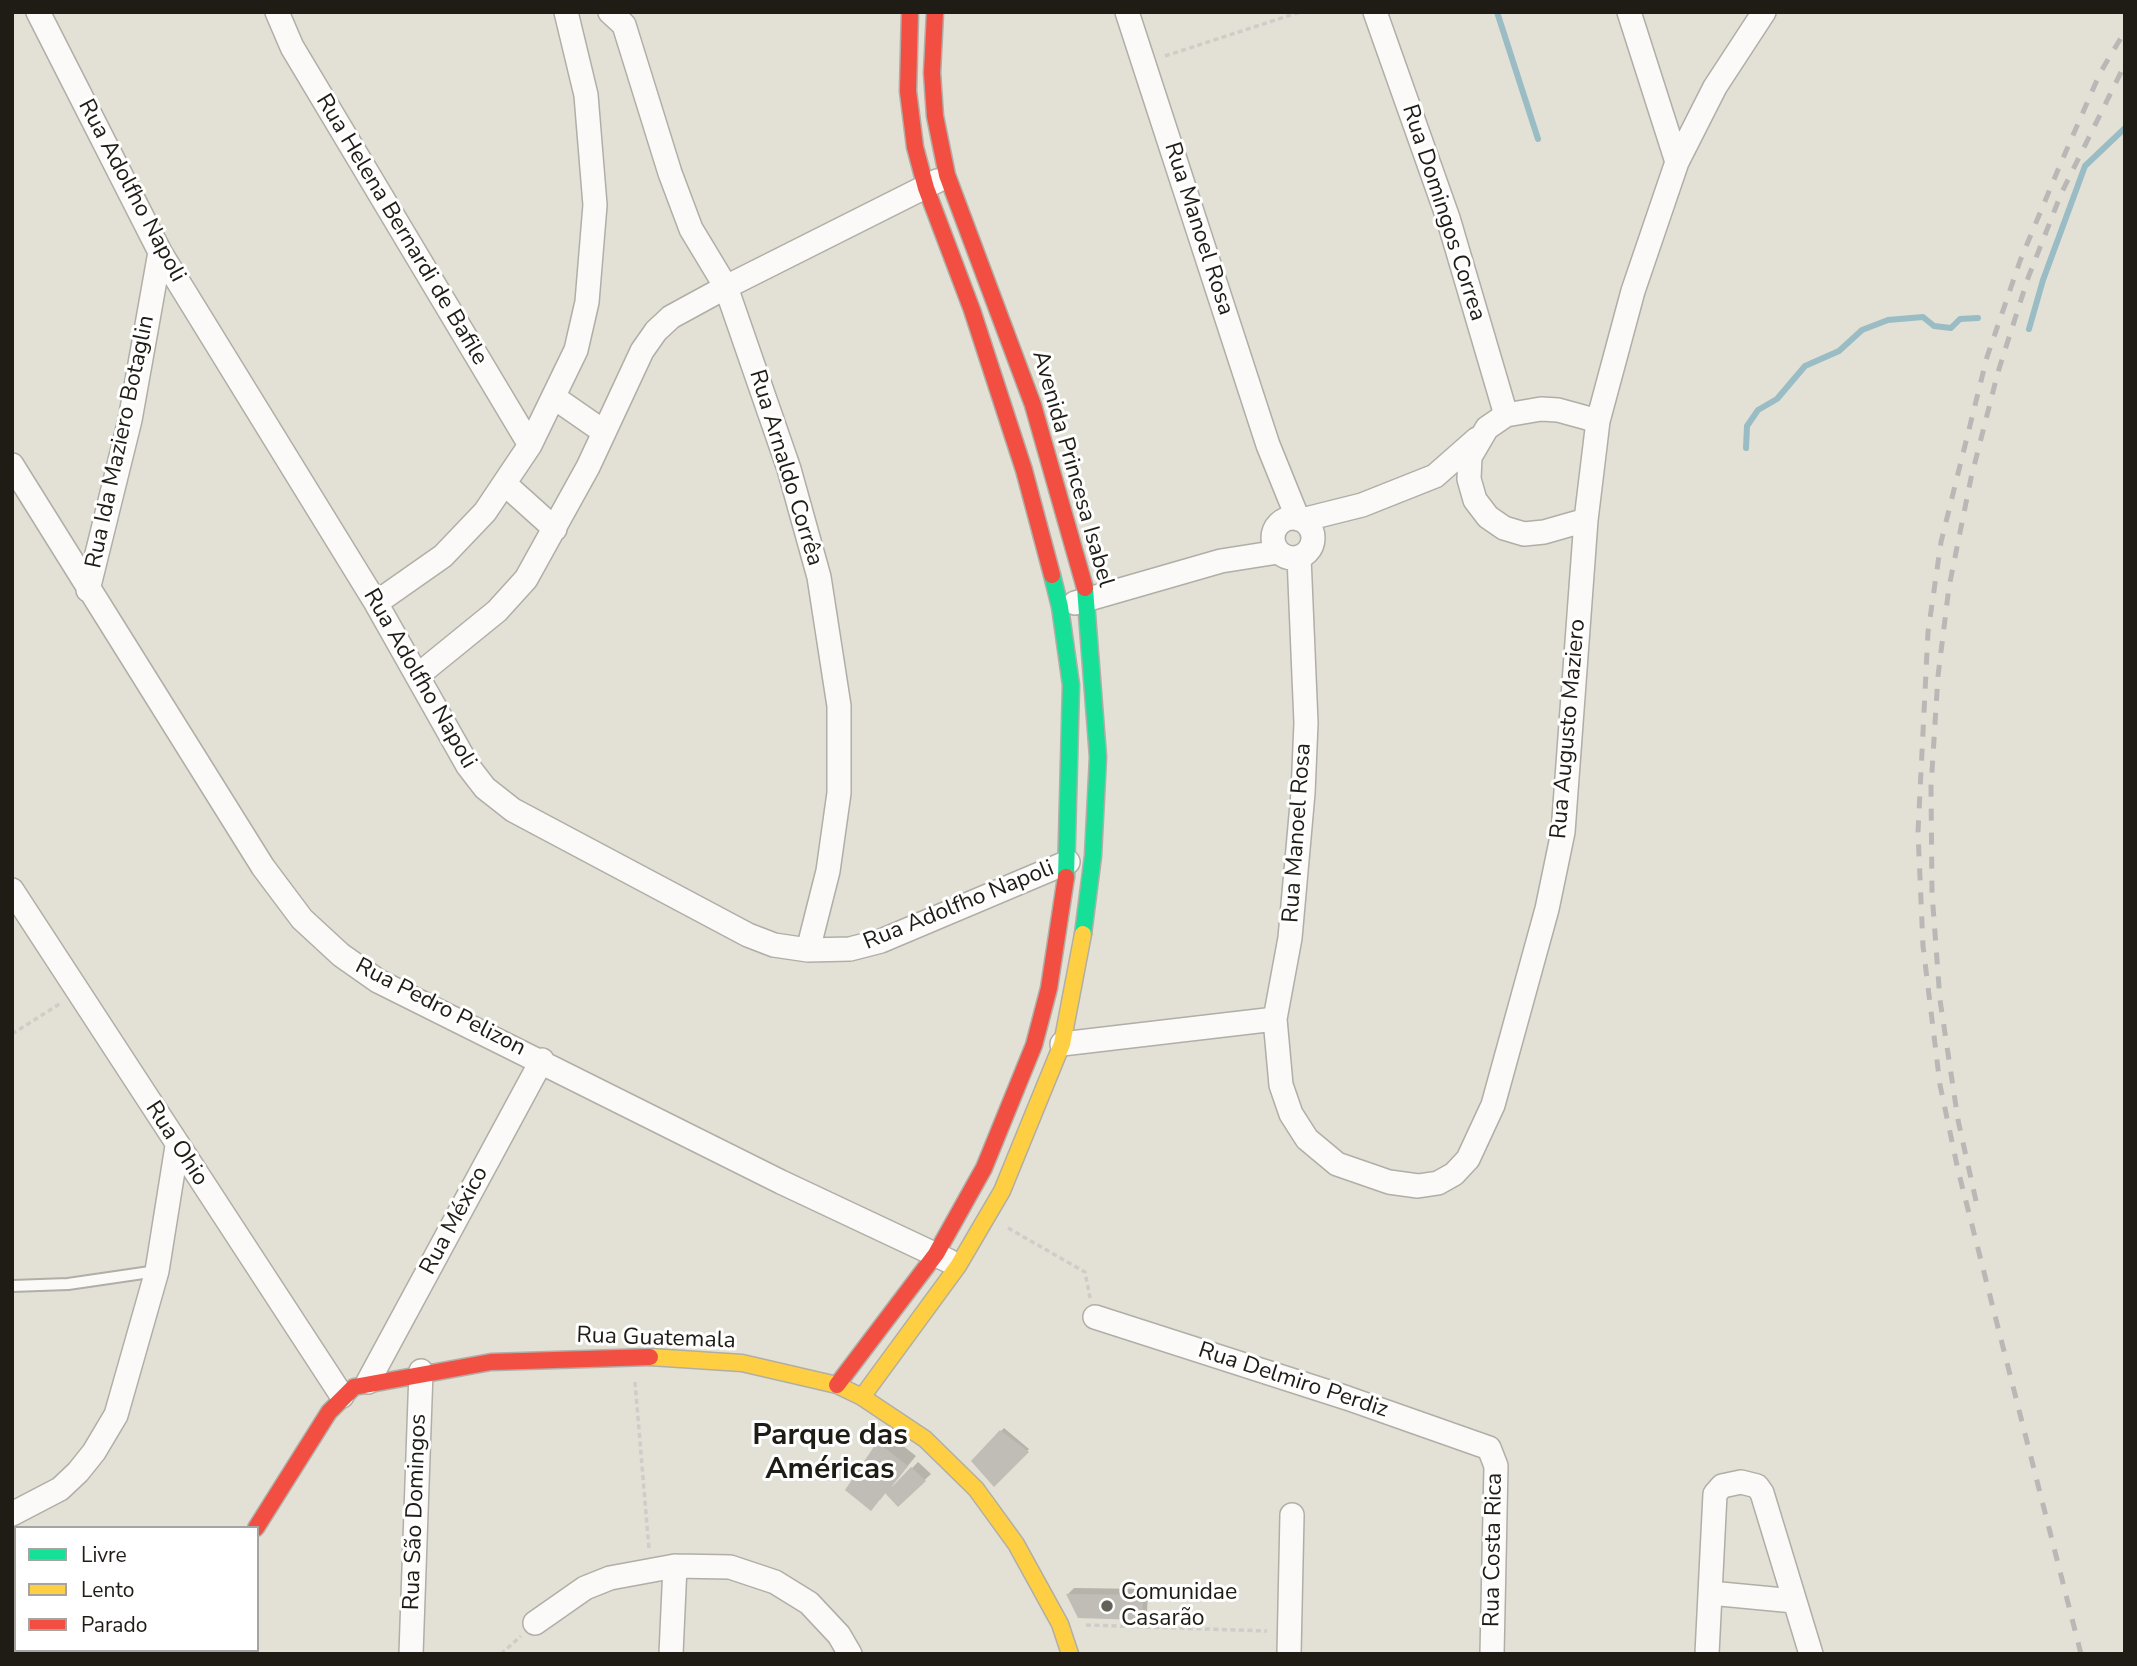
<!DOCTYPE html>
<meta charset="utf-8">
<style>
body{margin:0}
#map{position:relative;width:2137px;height:1666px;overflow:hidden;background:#e3e0d5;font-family:"Nunito Sans",sans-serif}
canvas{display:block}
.frame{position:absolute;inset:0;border:14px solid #1e1c15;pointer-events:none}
.legend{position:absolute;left:14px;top:1526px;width:245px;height:126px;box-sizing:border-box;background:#fff;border:2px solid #a5a4a1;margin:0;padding:9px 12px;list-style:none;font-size:21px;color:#1e1c15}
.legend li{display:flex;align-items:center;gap:14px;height:35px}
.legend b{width:35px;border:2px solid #a5a4a1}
</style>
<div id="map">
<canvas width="2137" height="1666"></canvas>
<div class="frame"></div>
<ul class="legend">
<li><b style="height:9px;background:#16e098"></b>Livre</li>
<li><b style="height:9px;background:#ffcf43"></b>Lento</li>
<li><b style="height:9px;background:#f24e42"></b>Parado</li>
</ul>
</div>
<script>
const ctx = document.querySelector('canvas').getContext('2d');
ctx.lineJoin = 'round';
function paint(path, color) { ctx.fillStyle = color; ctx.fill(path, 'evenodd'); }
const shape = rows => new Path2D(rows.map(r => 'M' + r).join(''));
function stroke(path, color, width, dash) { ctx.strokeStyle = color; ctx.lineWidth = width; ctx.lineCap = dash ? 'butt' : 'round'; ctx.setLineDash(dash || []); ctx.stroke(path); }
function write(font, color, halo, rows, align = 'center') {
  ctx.font = font + ' "Nunito Sans",sans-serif'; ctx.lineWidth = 6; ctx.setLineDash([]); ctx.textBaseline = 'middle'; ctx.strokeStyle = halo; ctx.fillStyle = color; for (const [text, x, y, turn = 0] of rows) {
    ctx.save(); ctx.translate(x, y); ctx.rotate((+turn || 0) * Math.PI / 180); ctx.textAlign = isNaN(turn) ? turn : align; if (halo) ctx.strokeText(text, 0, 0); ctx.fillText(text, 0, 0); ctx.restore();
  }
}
paint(shape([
 [1004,1428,1029,1449,994,1485,973,1461],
 [888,1434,916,1456,891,1486,893,1488,918,1462,931,1474,898,1505,886,1492,880,1500,847,1489],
 [1074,1588,1148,1589,1147,1612,1141,1618,1068,1594]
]), '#0003');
stroke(shape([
 [1497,12,1538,139],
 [2029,329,2043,280,2085,166,2125,128],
 [1746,448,1747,426,1758,410,1777,399,1805,366,1839,351,1862,330,1888,320,1923,317,1934,326,1951,328,1960,319,1978,318]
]), '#9abcc4', 6);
paint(shape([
 [1000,1430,1029,1452,994,1487,971,1461],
 [877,1442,908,1466,889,1490,911,1467,926,1481,898,1507,885,1493,871,1511,845,1490],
 [1066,1594,1143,1595,1142,1620,1078,1618]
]), '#bfbdb5');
const lane = shape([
 [12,1286,68,1284,157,1271]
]);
const street = shape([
 [38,12,160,252,376,603,468,766,485,788,513,810,748,935,774,945,808,950,850,949,881,941,1068,862],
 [277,12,292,47,530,445],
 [610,12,624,25,670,173,691,229,726,287,789,469,819,577,839,706,839,793,828,871,808,950],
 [1127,12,1268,445,1298,519],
 [1375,12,1448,218,1506,415],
 [1629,12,1677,162],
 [555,398,604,432],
 [12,465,263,867,302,919,341,955,378,981,781,1182,949,1261],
 [506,485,555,529],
 '1273 538a20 20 0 1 1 40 0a20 20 0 1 1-40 0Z',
 [1302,520,1362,505,1435,476,1477,439],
 [1586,520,1544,532,1524,534,1504,528,1488,517,1475,500,1469,479,1470,457,1487,428,1506,415,1541,409,1558,410,1598,421],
 [1299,557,1306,723,1303,793,1290,938,1275,1019,1281,1085,1291,1114,1307,1139,1337,1164,1389,1182,1418,1186,1438,1183,1454,1174,1468,1159,1493,1105,1547,909,1563,832,1586,520,1598,421,1633,291,1677,162,1715,87,1764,12],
 [88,590,130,420,160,252],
 [376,603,443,556,485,512,530,445,576,350,587,302,595,205,586,95,566,12],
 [1075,603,1221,561,1278,552],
 [417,676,497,611,526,579,588,467,642,351,656,331,671,317,726,287,937,181],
 [12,890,342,1396],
 [1062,1044,1275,1019],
 [1095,1317,1347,1398,1489,1448,1496,1466,1492,1654],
 [368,1382,542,1060],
 [12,1514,60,1489,78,1472,94,1452,116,1415,157,1271,177,1146],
 [1710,1593,1794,1601],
 [535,1623,585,1588,610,1578,675,1566,730,1567,775,1582,809,1603,839,1635,850,1654],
 [179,1654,180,1650],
 [411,1654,421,1371],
 [671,1654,675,1566],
 [1289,1654,1292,1515],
 [1707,1654,1715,1494,1722,1486,1741,1482,1757,1486,1762,1493,1811,1654]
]);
const fast = shape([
 [1052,575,1060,607,1071,685,1066,877],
 [1083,934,1093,856,1098,757,1085,588]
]);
const slow = shape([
 [650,1357,742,1363,837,1385,862,1397,925,1439,976,1489,1016,1544,1060,1624,1070,1654],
 [862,1397,958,1266,1002,1191,1062,1044,1083,934],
 [114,1654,122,1650]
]);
const jam = shape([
 [910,12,908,91,915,147,926,188,972,310,1024,470,1052,575],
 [935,12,932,73,935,116,947,175,1033,405,1085,588],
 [837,1385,936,1254,984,1168,1034,1045,1049,988,1066,877],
 [256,1528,329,1412,354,1387,491,1362,650,1357]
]);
stroke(lane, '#b0aea6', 14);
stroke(street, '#b0aea6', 26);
stroke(fast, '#b0aea6', 19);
stroke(slow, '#b0aea6', 19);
stroke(jam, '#b0aea6', 19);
stroke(shape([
 [1165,56,1300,12],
 [12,1034,61,1003],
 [1008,1228,1085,1272,1090,1298],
 [635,1382,649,1549],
 [1086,1625,1267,1631],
 [501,1654,521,1636]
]), '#cfcdca', 3.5, [5, 3.5]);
stroke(lane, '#fbfaf9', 10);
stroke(street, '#fbfaf9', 23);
stroke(fast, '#16e098', 16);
stroke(slow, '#ffcf43', 16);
stroke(jam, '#f24e42', 16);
stroke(shape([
 [1976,1201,1958,1120,1940,1000,1932,893,1931,787,1938,676,1949,587,1971,478,1998,372,2028,278,2061,194,2125,64],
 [2081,1654,1958,1170,1940,1085,1923,946,1918,832,1928,632,1941,542,1987,357,2020,261,2060,165,2100,73,2125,31]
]), '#b9b8b6', 5, [12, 12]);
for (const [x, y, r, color] of [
 [1107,1606,7,"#636158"]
]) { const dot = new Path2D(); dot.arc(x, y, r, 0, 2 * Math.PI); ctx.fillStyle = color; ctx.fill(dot); stroke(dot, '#fff', 2.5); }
write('23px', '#1e1c15', '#fff', [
 ["Rua Adolfho Napoli",131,191,62],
 ["Rua Domingos Correa",1443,213,72],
 ["Rua Manoel Rosa",1198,229,72],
 ["Rua Helena Bernardi de Bafile",401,230,59],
 ["Rua Ida Maziero Botaglin",121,442,-78],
 ["Rua Arnaldo Corrêa",785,468,73],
 ["Avenida Princesa Isabel",1072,469,74],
 ["Rua Adolfho Napoli",419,679,60],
 ["Rua Augusto Maziero",1569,729,-85],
 ["Rua Manoel Rosa",1298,833,-86],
 ["Rua Adolfho Napoli",959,906,-22],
 ["Rua Pedro Pelizon",440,1008,27],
 ["Rua Ohio",176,1144,57],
 ["Rua México",455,1221,-62],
 ["Rua Guatemala",656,1339,2],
 ["Rua Delmiro Perdiz",1293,1381,18],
 ["Rua São Domingos",416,1512,-88],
 ["Rua Costa Rica",1494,1550,-89]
]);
write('23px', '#1e1c15', '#fff', [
 ["Comunidae",1121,1593],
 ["Casarão",1121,1619]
], 'left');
write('bold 30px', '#1e1c15', '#fff', [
 ["Parque das",830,1437],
 ["Américas",830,1471]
]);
</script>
